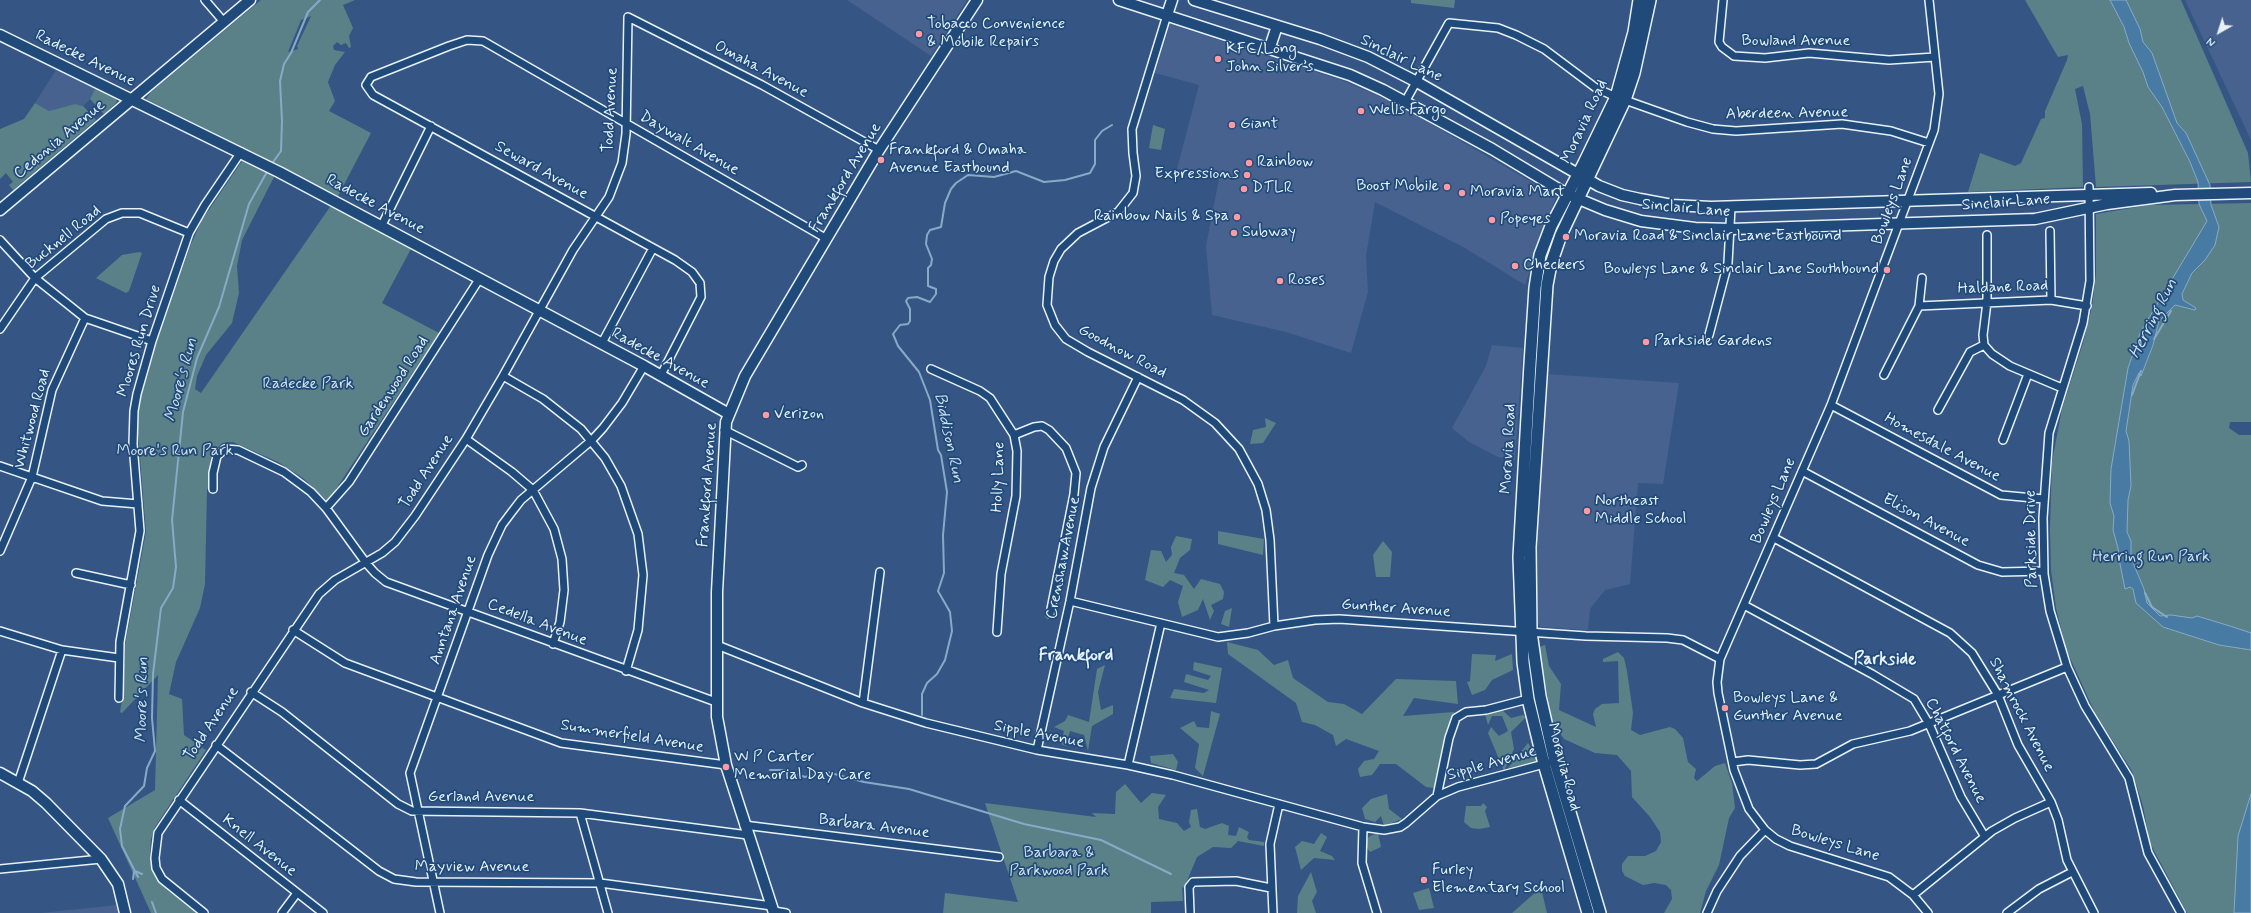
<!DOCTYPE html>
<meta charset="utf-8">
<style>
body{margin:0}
#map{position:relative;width:2251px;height:913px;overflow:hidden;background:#355684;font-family:Mynerve,sans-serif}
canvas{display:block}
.north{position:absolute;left:2199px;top:12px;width:40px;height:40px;-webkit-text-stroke:3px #1f4a7a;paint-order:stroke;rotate:219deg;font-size:11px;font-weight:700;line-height:16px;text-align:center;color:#e8f1f8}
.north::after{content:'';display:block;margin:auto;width:14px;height:18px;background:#e8f1f8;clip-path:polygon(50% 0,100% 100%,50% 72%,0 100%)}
</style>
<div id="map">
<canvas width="2251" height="913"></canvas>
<div class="north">N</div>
</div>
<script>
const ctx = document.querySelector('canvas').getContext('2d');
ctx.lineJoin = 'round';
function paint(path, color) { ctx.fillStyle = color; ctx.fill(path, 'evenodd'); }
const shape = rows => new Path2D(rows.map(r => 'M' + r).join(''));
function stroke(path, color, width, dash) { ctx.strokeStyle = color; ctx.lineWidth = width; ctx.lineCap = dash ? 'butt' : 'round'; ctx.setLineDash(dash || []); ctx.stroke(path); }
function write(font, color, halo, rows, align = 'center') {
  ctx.font = font + ' Mynerve,sans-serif'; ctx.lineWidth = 3.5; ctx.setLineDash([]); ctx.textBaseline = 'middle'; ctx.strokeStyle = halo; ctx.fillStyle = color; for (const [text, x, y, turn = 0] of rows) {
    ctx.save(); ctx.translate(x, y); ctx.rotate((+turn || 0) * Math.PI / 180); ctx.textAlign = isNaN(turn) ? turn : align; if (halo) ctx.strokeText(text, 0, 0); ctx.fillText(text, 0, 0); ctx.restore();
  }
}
paint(shape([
 [847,0,967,0,931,56],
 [2185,0,2251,0,2251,140],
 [1170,24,1341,80,1393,102,1556,196,1525,285,1465,248,1375,202,1366,256,1368,292,1351,353,1286,332,1212,315,1206,246,1219,179,1177,169,1199,85,1155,73],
 [56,70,95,89,90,99,83,106,75,104,49,111,35,103],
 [1492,345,1523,348,1515,460,1498,457,1469,442,1452,428,1486,366],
 [1547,374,1679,383,1663,484,1638,483,1630,584,1605,590,1590,609,1588,630,1541,627,1537,623,1535,582,1537,537],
 [117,905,118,913,41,913]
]), '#47628e');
paint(shape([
 [261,0,355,0,343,5,353,28,349,36,351,47,349,48,346,43,341,45,337,42,333,46,334,50,345,52,335,65,328,82,335,101,329,111,371,133,338,196,146,99,151,92],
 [311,16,297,46,298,49,288,52,301,20],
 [1411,0,1455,0,1454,8,1411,3],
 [2025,0,2181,0,2248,153,2251,182,2096,187,2090,114,2083,86,2075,89,2082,124,2083,187,1968,192,1980,153,2015,166,2021,163,2041,119,2045,118,2045,111,2067,60,2068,55,2058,57],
 [95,89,116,99,117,102,104,114,90,99],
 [35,103,49,111,75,104,83,106,96,120,13,190,9,185,13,182,6,173,0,179,0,129,24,119],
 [1153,125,1165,129,1161,150,1149,148],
 [245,160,275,175,242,240,237,266,239,293,232,323,206,355,197,376,195,389,201,393,332,204,412,247,382,303,439,333,330,498,326,500,303,478,278,462,233,442,222,443,211,455,209,488,207,489,205,584,200,608,176,662,169,694,182,699,184,735,206,750,155,827,151,839,150,856,156,877,166,889,196,913,151,913,108,818,155,790,158,675,122,713,120,712,124,688,125,645,146,532,137,421,140,397,151,356,191,244,202,220,242,161],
 [2251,203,2251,422,2230,422,2229,428,2239,435,2251,435,2251,911,2238,913,2187,913,2150,843,2143,806,2132,771,2095,713,2066,649,2056,608,2051,570,2050,529,2052,462,2062,409,2083,343,2092,307,2096,274,2096,214,2149,205],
 [139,252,142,253,129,291,126,293,96,278,122,255],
 [1265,418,1276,423,1263,443,1250,444,1253,430,1266,427],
 [1218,531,1264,539,1263,555,1218,544],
 [1176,536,1192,539,1190,550,1180,558,1174,573,1184,575,1194,589,1201,579,1220,584,1224,592,1223,599,1211,605,1214,611,1210,620,1203,599,1198,610,1182,617,1178,602,1183,586,1170,580,1163,587,1145,580,1151,550,1161,551,1166,562,1172,555,1171,547],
 [1383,541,1392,552,1390,577,1376,577,1373,555],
 [1232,608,1229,627,1221,624,1225,611],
 [1227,642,1258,650,1274,665,1288,660,1293,678,1328,702,1344,704,1362,714,1396,679,1456,681,1458,704,1414,698,1403,716,1454,712,1434,788,1426,787,1396,764,1380,764,1372,775,1360,777,1358,769,1364,761,1374,759,1379,751,1346,739,1336,746,1333,735,1315,725,1302,722,1296,703,1228,654],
 [1545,645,1549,666,1561,684,1559,710,1561,711,1596,727,1593,714,1595,709,1602,704,1619,703,1618,661,1603,662,1603,659,1618,652,1624,658,1627,671,1633,713,1631,730,1640,735,1670,727,1675,729,1683,738,1688,762,1696,769,1694,778,1697,781,1715,766,1725,763,1732,783,1735,808,1729,818,1719,865,1706,891,1700,913,1664,913,1672,899,1671,890,1666,885,1654,883,1643,885,1625,876,1622,871,1622,864,1628,856,1645,856,1656,851,1661,842,1660,832,1650,817,1632,797,1631,771,1617,755,1595,753,1564,739,1552,722,1539,647],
 [1472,654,1496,655,1495,661,1512,654,1513,670,1492,680,1485,690,1472,695,1467,682,1470,681],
 [1194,662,1222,668,1216,703,1170,698,1174,689,1204,693,1209,690,1184,682,1186,674,1208,680,1211,676,1193,670],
 [1105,665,1098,692,1101,710,1113,705,1113,714,1092,726,1088,751,1084,735,1070,731,1066,746,1061,744,1064,731,1054,727,1065,721,1068,715,1089,722,1097,669],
 [1502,710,1511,718,1523,715,1526,717,1511,732,1514,749,1504,771,1488,733,1491,727,1499,736,1508,731,1502,716,1492,716,1488,725,1485,714],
 [1211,711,1220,714,1203,776,1195,768,1199,744,1180,728,1194,721,1197,727,1209,728],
 [1528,743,1539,761,1508,768],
 [1173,754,1178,762,1176,770,1151,763,1150,756],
 [1125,784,1141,803,1152,793,1166,795,1158,807,1159,819,1177,823,1184,831,1191,827,1189,822,1191,810,1197,809,1200,827,1205,829,1222,823,1229,826,1228,835,1236,836,1239,827,1249,832,1247,837,1249,840,1264,842,1264,846,1238,841,1231,848,1213,847,1197,857,1184,888,1182,887,1183,901,1151,902,1151,913,943,913,945,893,1018,902,985,803,1096,817,1092,813,1115,814,1116,792],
 [1387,794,1389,809,1402,819,1384,826,1381,816,1375,822,1365,819,1362,808,1371,799],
 [1483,803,1487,807,1485,811,1490,827,1479,829,1471,828,1464,822,1466,806,1481,806],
 [1321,833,1327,837,1320,851,1332,856,1335,860,1314,858,1301,870,1295,847,1302,841,1314,844],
 [1378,833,1381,847,1370,852,1363,842,1370,836],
 [1311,872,1317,892,1312,901,1316,913,1297,913,1298,896],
 [1429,888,1434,908,1419,910,1413,893],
 [1537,891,1542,892,1547,913,1512,913]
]), '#5a8188');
const water = shape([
 [2110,0,2126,0,2140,29,2143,42,2152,53,2177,123,2186,133,2210,185,2211,205,2219,227,2215,245,2205,260,2192,273,2182,294,2183,300,2196,308,2195,310,2175,305,2159,321,2153,345,2141,376,2139,373,2133,385,2126,431,2129,441,2131,486,2128,500,2127,532,2131,541,2131,558,2144,589,2147,603,2160,616,2171,615,2192,618,2197,616,2230,626,2251,633,2251,650,2219,645,2163,627,2136,603,2133,589,2130,587,2125,589,2119,559,2118,548,2113,530,2114,516,2110,503,2111,469,2128,368,2141,331,2207,221,2199,204,2198,182,2190,162,2162,107,2148,87,2143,72,2129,43,2124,27,2110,0],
 [2251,794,2251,913,2234,913,2238,836,2251,794]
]);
paint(water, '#477ba4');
stroke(water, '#87aac6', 1);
stroke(shape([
 [271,165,281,151,282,121,280,81,284,64,291,53,308,12,320,0],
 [2154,339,2171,311],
 [2132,395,2141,371],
 [2145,593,2152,607,2167,617],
 [922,715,922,694,927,683,937,674,945,660,952,631,950,612,938,591,944,573,943,535,947,492,941,455,938,450,930,400,919,372,898,346,893,334,900,325,908,324,910,321,910,309,906,301,908,298,917,297,930,302,936,294,936,289,928,286,928,268,931,265,932,259,926,244,927,235,930,230,941,227,945,203,951,189,956,183,968,175,994,177,1016,171,1044,182,1065,180,1090,173,1095,164,1095,140,1102,131,1112,125],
 [770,770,785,770,805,777,827,772,864,782,909,789,1024,824,1101,840,1171,874],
 [135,871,142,874],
 [138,877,122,846,120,829,125,806,144,786,147,768,155,751,152,718,153,674,161,608,173,588,176,567,172,520,183,412,197,358,219,307,249,204,268,170],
 [133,879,134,872],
 [152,902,156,913]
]), '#87aac6', 2);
const street = shape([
 [205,0,224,22],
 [1723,0,1719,42,1722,47,1734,56,1765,58,1809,53,1889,60,1935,57],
 [1167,15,1132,129,1133,153,1136,176,1133,193,1118,212,1078,233,1061,249,1054,261,1049,277,1047,305,1055,325,1066,339,1088,352,1183,400,1215,423,1239,449,1258,484,1266,510,1270,540,1274,626],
 [1625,100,1687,122,1713,129,1736,131,1842,124,1891,131,1929,143],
 [1405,102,1449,23,1498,28,1516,35,1544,49,1596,88,1616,97],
 [2089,187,2090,281,2083,323,2049,433,2043,518,2044,574,2050,611,2067,667,2085,706,2129,778,2148,853,2181,913],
 [382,225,431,126],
 [2050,231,2051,300],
 [1987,235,1987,302,1983,335,1984,345,1992,354,2010,366,2062,388],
 [0,240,35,278,85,318,152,341],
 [1919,306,2051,300,2087,306],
 [0,329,35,278,106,219,122,213,140,213,189,233],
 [1709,335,1728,263,1731,207],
 [602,343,653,248],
 [931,369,980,391,990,398,1014,435,1017,451,1016,496,1001,574,997,632],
 [661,375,701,297,700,283,692,272,675,260,373,95,366,85,371,77,449,46,467,40,483,41,827,239],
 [1884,375,1919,306,1922,278],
 [503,376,543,399,581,429,605,458,621,486,638,534,643,575,638,630,626,671],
 [1831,405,2001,495,2044,499],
 [1938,410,1970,352,1984,345],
 [724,430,798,467,802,465],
 [1014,435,1034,427,1042,426,1049,430,1066,448,1076,473,1074,494,1050,614],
 [466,439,512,472,533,490,554,529,562,559,564,590,560,622,553,644],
 [2003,440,2028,374],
 [0,466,102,501,138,504],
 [1802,471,1978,565,2002,572,2044,571],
 [213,489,213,473,217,456,225,449,238,450,284,472,311,492,326,508,366,563,375,573,386,582,716,702],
 [326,508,349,482,480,278],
 [1774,538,1950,633,1972,653,1998,695,2018,745,2051,802,2058,820,2067,860,2094,913],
 [0,551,32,477,52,390,85,318],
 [76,573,131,585],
 [1070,601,1218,637,1248,633,1274,626,1315,620,1339,619,1586,636,1667,638,1683,640,1720,659],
 [1744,605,1872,674,1914,699,1929,724,1961,797,1985,837],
 [293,630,345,663,561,743,726,765],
 [0,631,62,650,119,658],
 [717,645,863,703,926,723,1037,750,1128,765,1173,775,1363,827,1384,830,1400,827,1406,823,1437,796,1449,738,1456,718,1466,712,1486,710,1528,699],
 [251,692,282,712,398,804,412,811,580,813,748,835],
 [119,698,120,642,140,531,133,444,134,411,137,394,152,341,189,233,205,205,241,152],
 [863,703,880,572],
 [216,745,379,871,394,879,416,882,600,883,772,906],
 [1037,750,1070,601,1091,488,1104,447,1138,377],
 [1733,762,1748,760,1800,765,1816,764,1853,744,1910,731,2067,667],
 [1128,765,1161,623],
 [18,783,62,650],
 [1437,796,1458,787,1548,763],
 [179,800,323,913],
 [580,813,608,913],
 [744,825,999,857],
 [1363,827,1362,863,1377,913],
 [0,869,101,859],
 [1913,895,1992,831,2015,818,2051,802],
 [774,911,786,913],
 [204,913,162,879,156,868,155,858,158,833,319,594,335,580,382,553,395,542,415,516,466,439,503,376,573,250,609,197,622,163,626,134,628,17,762,85,879,150],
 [282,913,297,893],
 [440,913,410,773,488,555,502,525,511,513,521,500,592,440,603,428,622,403,644,366],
 [1190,913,1189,887,1193,882,1236,881,1271,888],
 [1273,913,1270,844,1279,804],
 [1707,913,1717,891,1740,856,1765,830],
 [1928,913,1913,895,1889,877,1790,846,1776,839,1765,830,1749,809,1734,770,1718,693,1717,682,1720,659,1831,405,1934,130,1939,94,1929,0],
 [2007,913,2039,889,2072,872]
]);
const secondary = shape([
 [1119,0,1350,75,1383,90,1492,149,1567,194,1605,210,1641,221,1695,228,1731,229,2035,219,2107,204,2175,195,2251,193],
 [1194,0,1320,39,1368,57,1417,82,1599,186,1622,195,1640,199,1672,205,1711,207,2151,193],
 [1167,15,1172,0],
 [0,35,279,172,644,366,729,414],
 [1270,47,1277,26],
 [0,210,250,0],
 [0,773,32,791,46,803,101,859,118,884,125,913],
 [774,913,726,765,717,717,717,592,726,422,745,376,879,150,977,0]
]);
const primary = shape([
 [1588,913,1544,764,1528,699,1523,662,1519,557,1530,364,1535,288,1540,255,1551,226,1584,163,1616,97,1634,32,1639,0],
 [1600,913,1555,762,1540,696,1531,632,1530,547,1547,285,1551,264,1561,235,1625,100,1634,73,1650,0]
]);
stroke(street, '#e8f1f8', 10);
stroke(secondary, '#e8f1f8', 13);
stroke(primary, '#e8f1f8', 14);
stroke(street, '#1f4a7a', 7);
stroke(secondary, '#1f4a7a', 10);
stroke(primary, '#1f4a7a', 11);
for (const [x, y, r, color] of [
 [919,34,4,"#ff9aa2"],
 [1218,59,4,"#ff9aa2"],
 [1361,111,4,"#ff9aa2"],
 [1232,125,4,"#ff9aa2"],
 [881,160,4,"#ff9aa2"],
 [1249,163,4,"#ff9aa2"],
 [1247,175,4,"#ff9aa2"],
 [1447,187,4,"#ff9aa2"],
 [1244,189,4,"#ff9aa2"],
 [1462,193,4,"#ff9aa2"],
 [1237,217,4,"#ff9aa2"],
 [1492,220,4,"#ff9aa2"],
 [1234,233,4,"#ff9aa2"],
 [1566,237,4,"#ff9aa2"],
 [1515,266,4,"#ff9aa2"],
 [1887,270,4,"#ff9aa2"],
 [1280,281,4,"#ff9aa2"],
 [1646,342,4,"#ff9aa2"],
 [766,415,4,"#ff9aa2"],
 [1587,511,4,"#ff9aa2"],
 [1725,708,4,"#ff9aa2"],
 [726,767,4,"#ff9aa2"],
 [1424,880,4,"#ff9aa2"]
]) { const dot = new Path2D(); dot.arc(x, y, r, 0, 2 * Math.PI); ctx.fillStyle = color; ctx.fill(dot); stroke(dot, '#1f4a7a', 1.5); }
write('16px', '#e8f1f8', '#1f4a7a', [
 ["Tobacco Convenience",927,25],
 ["& Mobile Repairs",927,43],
 ["KFC/Long",1226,50],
 ["John Silver’s",1226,68],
 ["Wells Fargo",1369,111],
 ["Giant",1240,125],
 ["Frankford & Omaha",889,151],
 ["Avenue Eastbound",889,169],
 ["Rainbow",1257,163],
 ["Expressions",1239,175,"right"],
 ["Boost Mobile",1439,187,"right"],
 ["DTLR",1252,189],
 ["Moravia Mart",1470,193],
 ["Rainbow Nails & Spa",1229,217,"right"],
 ["Popeyes",1500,220],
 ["Subway",1242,233],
 ["Moravia Road & Sinclair Lane Eastbound",1574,237],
 ["Checkers",1523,266],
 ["Bowleys Lane & Sinclair Lane Southbound",1879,270,"right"],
 ["Roses",1288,281],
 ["Parkside Gardens",1654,342],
 ["Verizon",774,415],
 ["Northeast",1595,502],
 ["Middle School",1595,520],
 ["Bowleys Lane &",1733,699],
 ["Gunther Avenue",1733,717],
 ["W P Carter",734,758],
 ["Memorial Day Care",734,776],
 ["Furley",1432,871],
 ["Elementary School",1432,889]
], 'left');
write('16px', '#e8f1f8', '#1f4a7a', [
 ["Bowland Avenue",1796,42],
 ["Radecke Avenue",85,59,26],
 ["Sinclair Lane",1401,59,26],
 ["Omaha Avenue",761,70,28],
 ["Todd Avenue",611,110,-87],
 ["Aberdeen Avenue",1787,114,-1],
 ["Moravia Road",1585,122,-65],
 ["Cedonia Avenue",60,140,-40],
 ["Daywalt Avenue",689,144,30],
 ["Seward Avenue",541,171,29],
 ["Frankford Avenue",846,178,-59],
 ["Bowleys Lane",1893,201,-70],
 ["Sinclair Lane",2006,203,-4],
 ["Radecke Avenue",375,205,28],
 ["Sinclair Lane",1686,209,5],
 ["Bucknell Road",64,238,-39],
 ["Haldane Road",2003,288,-2],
 ["Moores Run Drive",140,341,-73],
 ["Goodnow Road",1122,352,28],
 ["Radecke Avenue",660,359,29],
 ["Gardenwood Road",394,387,-57],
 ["Whitwood Road",33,419,-75],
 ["Homesdale Avenue",1942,448,28],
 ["Moravia Road",1509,449,-87],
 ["Todd Avenue",427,472,-57],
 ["Holly Lane",999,477,-88],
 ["Frankford Avenue",708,485,-86],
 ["Bowleys Lane",1774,501,-67],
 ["Elison Avenue",1926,521,28],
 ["Parkside Drive",2032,539,-91],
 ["Crenshaw Avenue",1064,558,-79],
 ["Gunther Avenue",1396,609,4],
 ["Anntana Avenue",454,610,-71],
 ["Cedella Avenue",537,623,21],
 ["Shamrock Avenue",2021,715,63],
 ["Todd Avenue",212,724,-56],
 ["Sipple Avenue",1039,735,11],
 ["Summerfield Avenue",632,737,9],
 ["Chatford Avenue",1955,751,63],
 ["Sipple Avenue",1492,764,-16],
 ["Moravia Road",1563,767,75],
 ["Gerland Avenue",481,798],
 ["Barbara Avenue",874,827,7],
 ["Bowleys Lane",1835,844,17],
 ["Knell Avenue",259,846,38],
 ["Mayview Avenue",472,868]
]);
write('16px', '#d3e0e7', '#1f4a7a', [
 ["Radecke Park",308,385],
 ["Moore's Run Park",175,452],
 ["Herring Run Park",2151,558],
 ["Barbara &",1059,854],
 ["Parkwood Park",1059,872]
]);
write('italic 17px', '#d0dfeb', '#1f4a7a', [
 ["Herring Run",2154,319,-63],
 ["Moore's Run",182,380,-75],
 ["Biddison Run",948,438,78],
 ["Moore's Run",143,700,-89]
]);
write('bold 17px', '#e8f1f8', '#1f4a7a', [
 ["Frankford",1076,656],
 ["Parkside",1885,660]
]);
</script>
